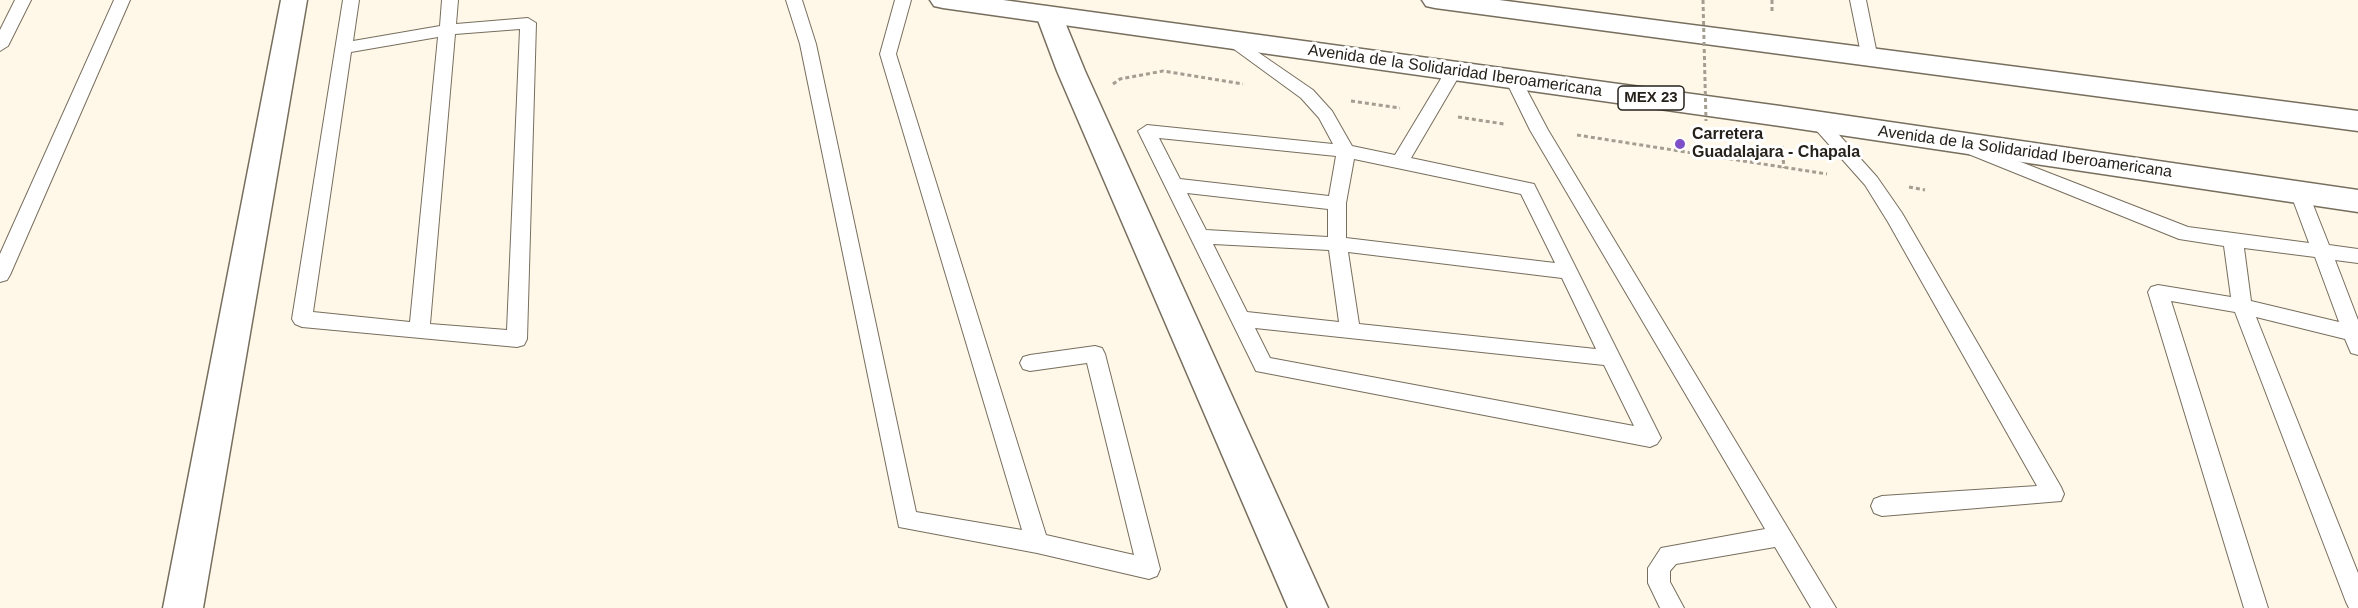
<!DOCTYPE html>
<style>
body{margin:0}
canvas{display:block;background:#fff7e8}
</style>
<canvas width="2358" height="608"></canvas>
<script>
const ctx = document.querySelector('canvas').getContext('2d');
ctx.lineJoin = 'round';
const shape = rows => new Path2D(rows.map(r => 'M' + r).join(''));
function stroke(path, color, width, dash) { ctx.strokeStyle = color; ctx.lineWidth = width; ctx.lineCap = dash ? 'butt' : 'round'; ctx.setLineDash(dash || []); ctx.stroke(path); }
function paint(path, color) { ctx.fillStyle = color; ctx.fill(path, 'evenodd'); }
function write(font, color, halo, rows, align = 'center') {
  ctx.font = font + ' Helvetica,sans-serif'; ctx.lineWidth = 6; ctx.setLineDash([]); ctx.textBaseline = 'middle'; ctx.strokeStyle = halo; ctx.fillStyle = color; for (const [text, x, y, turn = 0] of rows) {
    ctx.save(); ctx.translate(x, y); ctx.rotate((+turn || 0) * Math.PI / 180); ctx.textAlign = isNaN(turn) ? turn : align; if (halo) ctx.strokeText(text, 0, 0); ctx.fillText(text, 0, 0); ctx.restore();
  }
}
const service = shape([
 [15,0,31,0,8,46,0,51,0,30,15,0],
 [114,0,130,0,10,275,7,280,0,282,0,254,114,0],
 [343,0,359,0,353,41,440,26,442,0,458,0,456,24,528,18,536,23,527,339,524,345,517,347,302,327,295,324,292,319,343,0],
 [520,29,507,330,430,324,455,34,520,29],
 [438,37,410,322,313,312,351,52,438,37],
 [786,0,802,0,816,44,916,512,1022,530,880,54,895,0,911,0,896,54,1046,535,1134,555,1087,363,1030,371,1023,369,1020,363,1023,357,1030,355,1095,346,1102,348,1105,354,1160,569,1157,576,1149,579,1037,553,899,527,800,44,786,0],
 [1850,0,1866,0,1878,59,1876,63,1870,64,1862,59,1850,0],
 [1233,35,1313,90,1332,111,1352,146,1395,155,1448,67,1460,67,1462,71,1411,158,1534,184,1661,438,1657,444,1650,447,1256,371,1138,131,1147,125,1333,144,1319,118,1301,98,1227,44,1225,40,1227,36,1233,35],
 [1159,138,1336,156,1329,196,1180,179,1159,138],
 [1354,159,1521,194,1555,263,1346,238,1346,203,1354,159],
 [1187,193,1328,209,1328,237,1206,230,1187,193],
 [1213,244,1329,250,1339,322,1247,312,1213,244],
 [1348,252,1562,278,1596,349,1359,324,1348,252],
 [1255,328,1604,365,1634,426,1270,358,1255,328],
 [1513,74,1521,79,1548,130,1836,608,1811,608,1775,547,1676,564,1670,571,1670,582,1684,608,1660,608,1648,583,1648,568,1661,548,1765,529,1530,130,1505,79,1513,74],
 [1817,115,1823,117,1877,177,1902,213,2061,487,2064,494,2061,501,1882,516,1874,513,1871,506,1874,499,1882,496,2037,486,1888,222,1865,185,1808,121,1817,115],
 [1972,143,2188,227,2309,243,2290,192,2293,187,2299,186,2305,187,2308,192,2329,245,2358,249,2358,263,2335,260,2358,320,2358,355,2351,353,2345,339,2256,317,2358,573,2358,608,2349,608,2346,602,2235,312,2171,301,2268,608,2244,608,2148,292,2151,287,2158,285,2231,297,2224,246,2179,239,1966,153,1963,149,1972,143],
 [2244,248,2315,257,2339,322,2251,301,2244,248]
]);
const minor = shape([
 [281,0,307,0,203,608,163,608,281,0],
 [1049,7,1059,9,1062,15,1085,71,1328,608,1288,608,1057,71,1036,15,1039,9,1049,7]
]);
const trunk = shape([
 [930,0,1003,0,1780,106,2358,190,2358,212,1780,126,943,8,934,6,930,0],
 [1422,0,1499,0,2358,111,2358,131,1435,8,1426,6,1422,0]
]);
stroke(service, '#776e5e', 2);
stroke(minor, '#776e5e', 3);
stroke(trunk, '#776e5e', 3);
stroke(shape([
 [1772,0,1772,14],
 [1113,84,1120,79,1163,71,1243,84],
 [1351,101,1400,108],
 [1458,117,1504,124],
 [1577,135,1827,174],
 [1782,146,1784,168],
 [1909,187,1925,190]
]), '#a49e92', 3, [4, 3]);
paint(service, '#fff');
paint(minor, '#fff');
paint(trunk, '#fff');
stroke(shape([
 [1703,0,1706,121]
]), '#a49e92', 3, [4, 3]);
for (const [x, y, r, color] of [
 [1680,144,6,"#7e50c8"]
]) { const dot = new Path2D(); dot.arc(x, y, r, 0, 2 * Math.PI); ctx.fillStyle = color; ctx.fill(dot); stroke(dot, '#fff', 2); }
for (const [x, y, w] of [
 [1651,98,66]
]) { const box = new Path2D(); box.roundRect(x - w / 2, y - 12, w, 24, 4.5); ctx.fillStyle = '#fff'; ctx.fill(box); stroke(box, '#26221b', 1.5); }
write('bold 15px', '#26221b', null, [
 ["MEX 23",1651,98]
]);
write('16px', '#26221b', '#fff', [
 ["Avenida de la Solidaridad Iberoamericana",1455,71,8],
 ["Avenida de la Solidaridad Iberoamericana",2025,152,8]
]);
write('bold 16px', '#26221b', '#fff', [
 ["Carretera",1692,135],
 ["Guadalajara - Chapala",1692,153]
], 'left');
</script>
